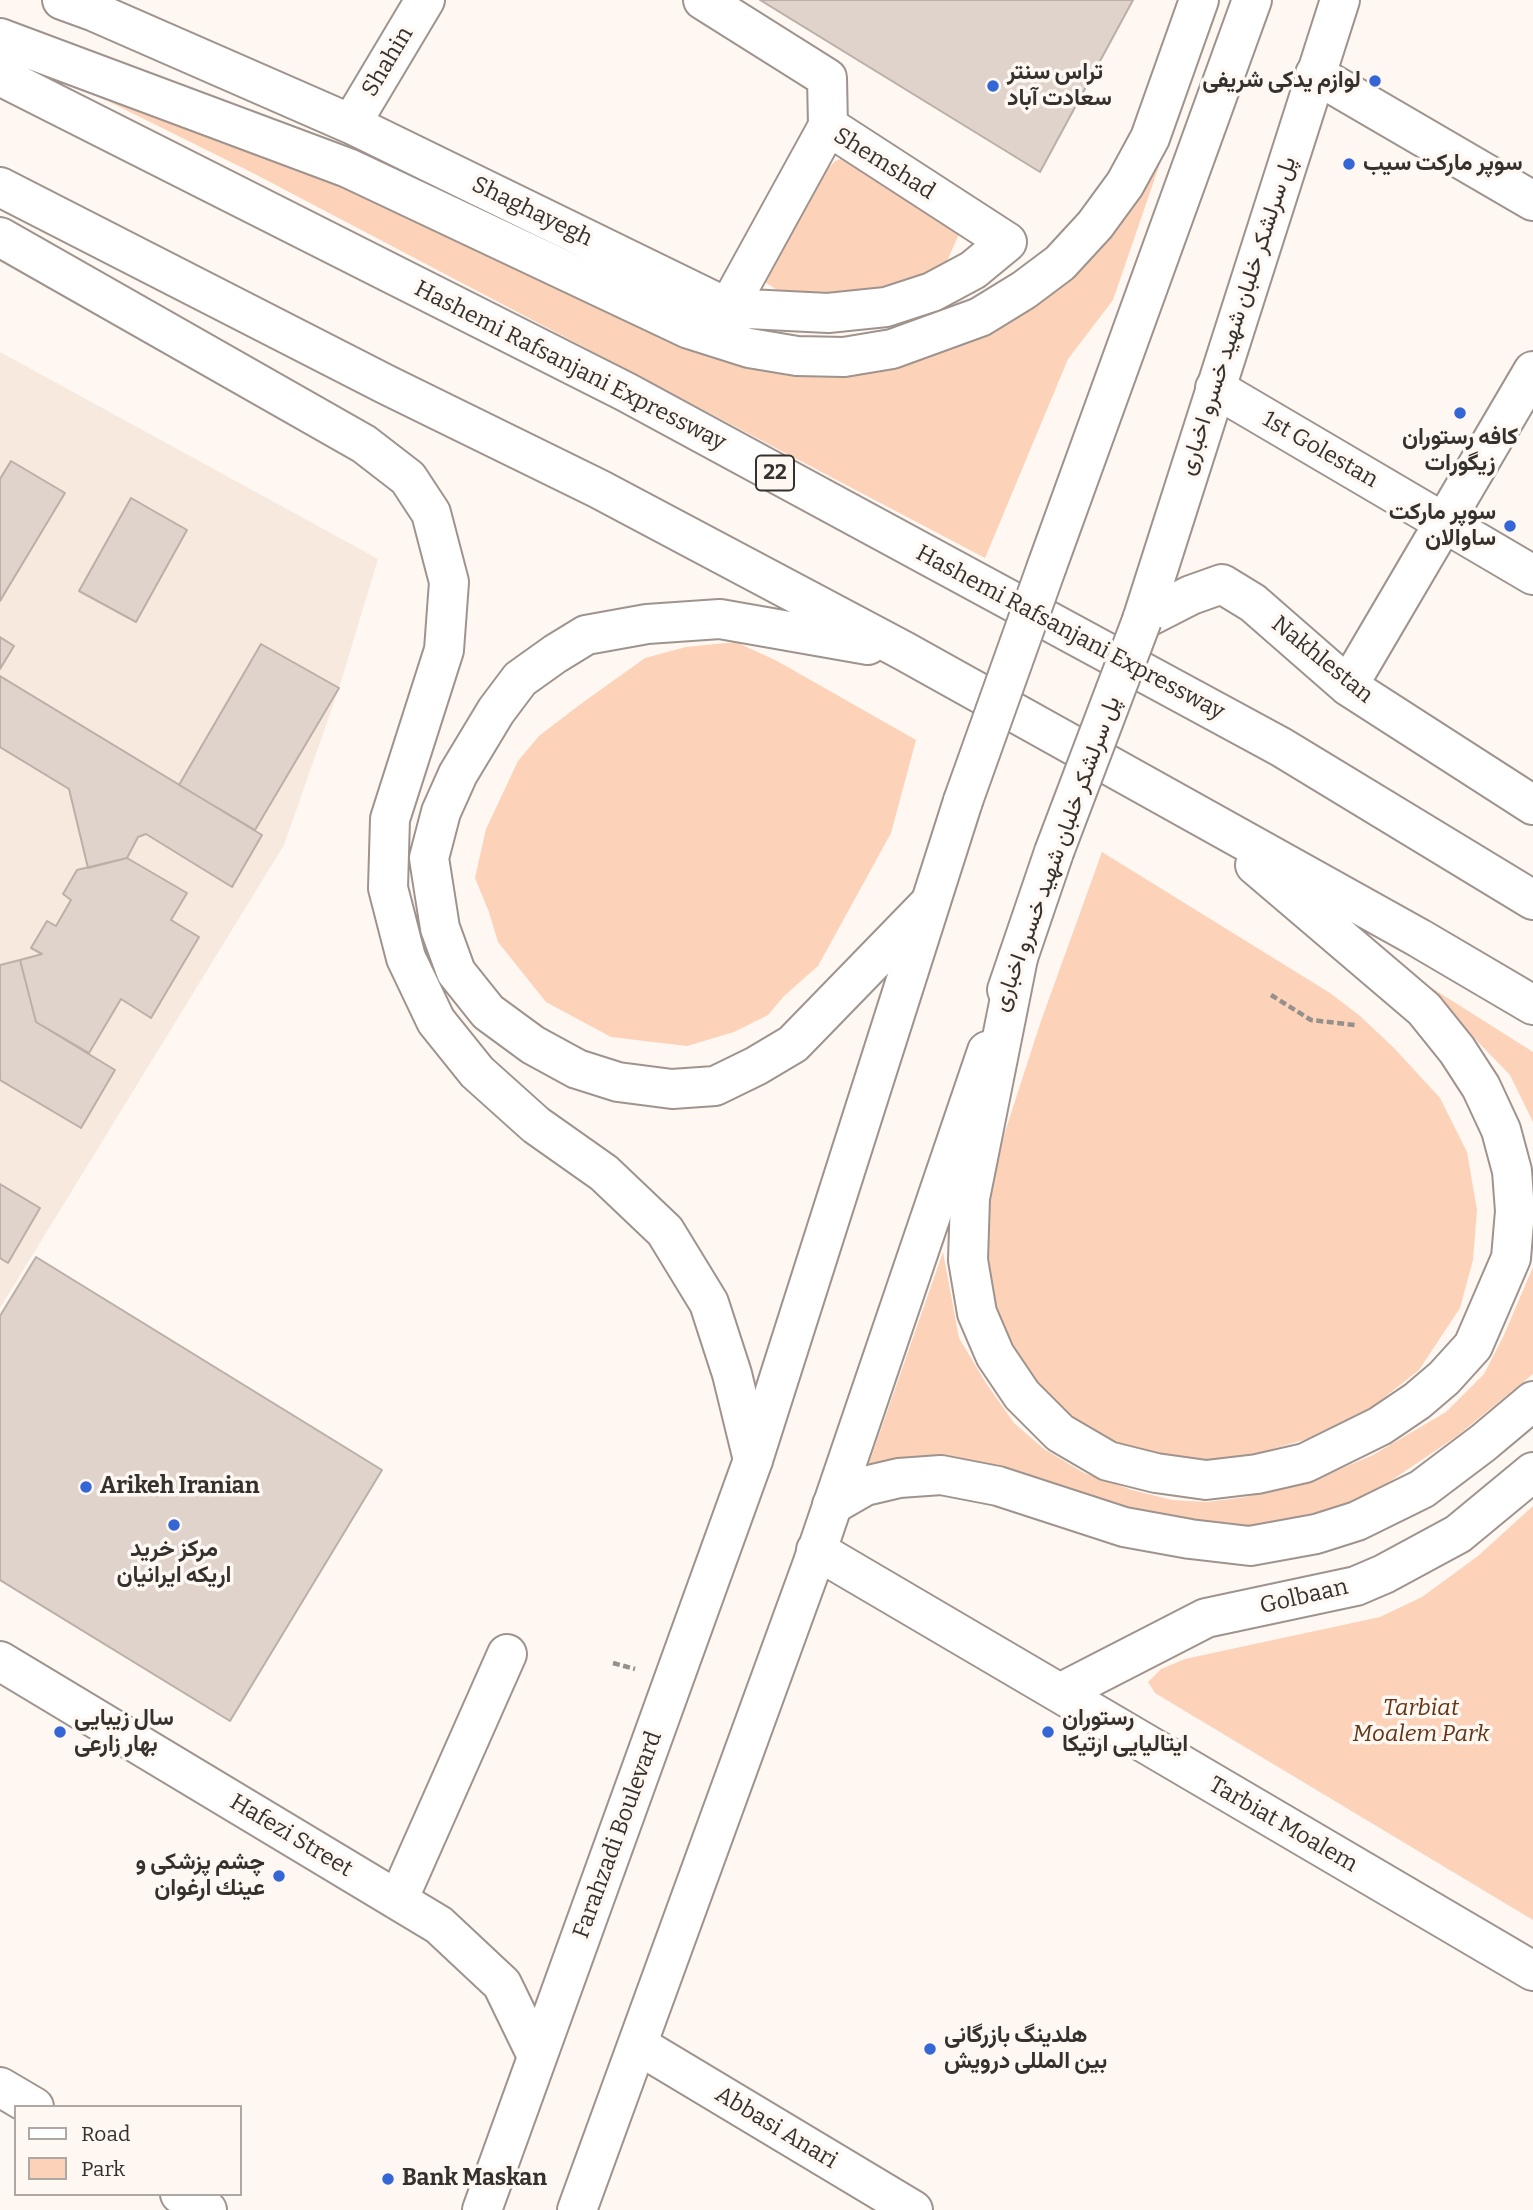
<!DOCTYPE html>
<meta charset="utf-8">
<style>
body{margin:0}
#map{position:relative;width:1533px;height:2210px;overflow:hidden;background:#fef7f2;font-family:Bitter,serif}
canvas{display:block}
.legend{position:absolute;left:14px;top:2105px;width:228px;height:91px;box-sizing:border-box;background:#fef7f2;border:2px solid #aea8a4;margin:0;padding:9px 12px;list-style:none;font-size:21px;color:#35312e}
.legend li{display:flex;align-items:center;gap:14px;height:35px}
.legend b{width:35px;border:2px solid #aea8a4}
</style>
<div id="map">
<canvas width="1533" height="2210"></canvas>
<ul class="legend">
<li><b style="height:9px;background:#fff"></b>Road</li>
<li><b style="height:19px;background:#fcd2b9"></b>Park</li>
</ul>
</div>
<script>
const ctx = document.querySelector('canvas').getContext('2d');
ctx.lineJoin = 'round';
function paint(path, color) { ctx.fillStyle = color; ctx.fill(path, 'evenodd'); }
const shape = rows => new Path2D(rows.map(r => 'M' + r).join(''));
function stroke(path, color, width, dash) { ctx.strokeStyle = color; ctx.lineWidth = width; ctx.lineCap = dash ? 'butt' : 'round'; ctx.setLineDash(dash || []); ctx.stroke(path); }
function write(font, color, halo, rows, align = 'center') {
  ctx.font = font + ' Bitter,Vazirmatn,serif'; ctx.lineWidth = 7; ctx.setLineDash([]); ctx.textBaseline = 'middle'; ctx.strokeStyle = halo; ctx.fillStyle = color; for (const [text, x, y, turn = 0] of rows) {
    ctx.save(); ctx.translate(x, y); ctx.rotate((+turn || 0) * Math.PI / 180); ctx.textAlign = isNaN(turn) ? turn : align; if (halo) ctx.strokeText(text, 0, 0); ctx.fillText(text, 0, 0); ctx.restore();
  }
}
paint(shape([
 [0,352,378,559,339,688,284,845,0,1308]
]), '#f8e9df');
paint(shape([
 [1216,0,1113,300,1068,359,985,558,253,173,9,52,179,115,783,365,1052,286],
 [849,156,963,225,943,270,869,296,783,294,765,282,822,175,835,161],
 [736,642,777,661,916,740,891,833,818,966,784,996,768,1015,734,1032,687,1046,611,1037,546,1002,498,942,489,912,475,878,486,829,518,761,539,736,578,706,645,658,686,647],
 [1102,852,1330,993,1360,1016,1394,1048,1440,1098,1467,1152,1477,1210,1473,1260,1460,1308,1419,1370,1371,1408,1307,1439,1244,1457,1215,1460,1181,1459,1118,1445,1087,1432,1055,1406,1011,1352,989,1299,986,1254,992,1172,1041,1021],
 [1416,978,1533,1052,1533,1122,1510,1075],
 [943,1252,959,1338,986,1383,1014,1423,1044,1449,1084,1473,1132,1490,1172,1500,1207,1502,1246,1497,1331,1473,1373,1455,1446,1412,1484,1374,1504,1335,1533,1267,1533,1374,1457,1436,1361,1501,1259,1531,867,1469],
 [1533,1506,1533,1920,1155,1693,1148,1682,1161,1669,1185,1659,1380,1617,1422,1597,1478,1556]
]), '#fcd2b9');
const building = shape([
 [760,0,1133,0,1040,172,760,0],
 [11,461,65,493,0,601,0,479,11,461],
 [131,498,187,530,136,622,79,591,131,498],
 [0,637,14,646,0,669,0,637],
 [261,644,339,688,255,830,179,785,261,644],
 [0,676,262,835,232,887,146,834,138,837,127,858,88,868,69,789,0,747,0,676],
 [127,858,187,893,171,920,199,937,151,1018,121,999,89,1053,36,1022,20,960,42,954,31,948,47,921,56,926,71,900,63,894,77,870,127,858],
 [20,960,36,1022,115,1070,81,1128,0,1080,0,965,20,960],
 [0,1184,40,1208,8,1263,0,1258,0,1184],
 [36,1257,382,1470,230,1721,0,1580,0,1316,36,1257]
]);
paint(building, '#dfd3cb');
stroke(building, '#bbafa8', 2);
const minor = shape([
 [62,0,95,12,351,124,728,308,828,313,886,307,932,292,973,270,1007,242,828,126],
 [703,0,827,78,828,126],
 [1315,74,1533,201],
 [351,124,425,0],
 [728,308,828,126],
 [1215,388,1533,575],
 [1142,620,1191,595,1222,584,1253,603,1348,686,1533,805],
 [1348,686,1533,371],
 [816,1550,1533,1971],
 [0,1661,439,1925,502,1984,537,2056],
 [1060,1693,1206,1618,1356,1586,1384,1574,1458,1534,1533,1472],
 [398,1900,507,1654],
 [638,2045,913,2210],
 [0,2087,34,2107],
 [180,2194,207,2210]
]);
const major = shape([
 [1047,566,1252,0],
 [1142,620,1340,0],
 [1007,990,1054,852],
 [482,2210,753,1460,963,801],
 [577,2210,812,1565,987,1051]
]);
const highway = shape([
 [0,38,348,168,689,329,749,348,797,356,844,357,892,349,980,317,1024,290,1060,263,1095,225,1125,184,1150,138,1199,0],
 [0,76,626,392,1281,747,1533,900],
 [0,187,387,385,599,489,904,651,1419,938,1533,1005],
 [0,237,364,444,408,478,431,513,449,582,444,650,390,819,388,888,406,958,436,1021,477,1072,536,1125,604,1173,665,1231,709,1303,732,1374,753,1460],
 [868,645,720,619,647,624,586,635,555,654,520,679,496,711,458,774,441,812,429,858,440,928,456,972,488,1012,533,1045,577,1069,618,1082,672,1089,715,1086,756,1066,793,1044,930,903],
 [1018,958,970,1198,968,1260,977,1313,995,1355,1022,1395,1060,1433,1108,1461,1156,1473,1206,1480,1257,1474,1305,1463,1380,1426,1417,1401,1444,1378,1473,1346,1511,1258,1515,1211,1512,1171,1501,1130,1481,1087,1457,1050,1424,1009,1255,865],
 [832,1505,865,1486,899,1478,941,1475,998,1486,1124,1527,1190,1539,1250,1546,1316,1534,1357,1521,1422,1489,1483,1443,1533,1401]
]);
stroke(minor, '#9f938d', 42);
stroke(major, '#9f938d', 42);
stroke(highway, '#9f938d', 42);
stroke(shape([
 [1271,995,1311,1020,1355,1025],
 [613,1663,635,1669]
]), '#96908c', 4.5, [7, 3.5]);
stroke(minor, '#fff', 38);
stroke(major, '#fff', 38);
stroke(highway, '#fff', 38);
const majorBridge = shape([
 [963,801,1047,566],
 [1054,852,1142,620]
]);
stroke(majorBridge, '#9f938d', 42, []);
stroke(majorBridge, '#fff', 38);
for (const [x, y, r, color] of [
 [1375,81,7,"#3566d5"],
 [993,86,7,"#3566d5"],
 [1349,164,7,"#3566d5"],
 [1460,413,7,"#3566d5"],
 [1510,526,7,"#3566d5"],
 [86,1487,7,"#3566d5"],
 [174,1525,7,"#3566d5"],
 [60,1732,7,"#3566d5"],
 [1048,1732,7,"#3566d5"],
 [279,1876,7,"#3566d5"],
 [930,2049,7,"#3566d5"],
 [388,2179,7,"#3566d5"]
]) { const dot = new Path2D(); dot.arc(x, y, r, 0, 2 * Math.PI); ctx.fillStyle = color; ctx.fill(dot); stroke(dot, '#fef7f2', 2.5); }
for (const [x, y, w] of [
 [775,473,38]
]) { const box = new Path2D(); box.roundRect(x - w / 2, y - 17.5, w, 35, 5); ctx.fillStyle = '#fef7f2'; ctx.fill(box); stroke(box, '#35312e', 2); }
write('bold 21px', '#35312e', null, [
 ["22",775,473]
]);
write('23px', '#35312e', '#fef7f2', [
 ["Shahin",388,62,-59],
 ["Shemshad",884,164,32],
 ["Shaghayegh",532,212,26],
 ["پل سرلشکر خلبان شهید خسرو اخباری",1238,316,-72],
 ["Hashemi Rafsanjani Expressway",570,366,27],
 ["1st Golestan",1320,450,30],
 ["Hashemi Rafsanjani Expressway",1070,633,28],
 ["Nakhlestan",1322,660,39],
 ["پل سرلشکر خلبان شهید خسرو اخباری",1057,854,-70],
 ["Golbaan",1304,1597,-13],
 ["Tarbiat Moalem",1283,1825,30],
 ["Farahzadi Boulevard",618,1835,-70],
 ["Hafezi Street",291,1836,31],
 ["Abbasi Anari",776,2128,31]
]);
write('bold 23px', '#35312e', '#fef7f2', [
 ["تراس سنتر",1007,73],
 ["سعادت آباد",1007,99],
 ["لوازم یدکی شریفی",1361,81,"right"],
 ["سوپر مارکت سیب",1363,164],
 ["کافه رستوران",1460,438,"center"],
 ["زیگورات",1460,464,"center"],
 ["سوپر مارکت",1496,513,"right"],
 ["ساوالان",1496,539,"right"],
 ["Arikeh Iranian",100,1487],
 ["مرکز خرید",174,1550,"center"],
 ["اریکه ایرانیان",174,1576,"center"],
 ["سال زیبایی",74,1719],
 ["بهار زارعی",74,1745],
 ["رستوران",1062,1719],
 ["ایتالیایی ارتیکا",1062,1745],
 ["چشم پزشكى و",265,1863,"right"],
 ["عينك ارغوان",265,1889,"right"],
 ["هلدینگ بازرگانی",944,2036],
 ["بین المللی درویش",944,2062],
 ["Bank Maskan",402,2179]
], 'left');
write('italic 23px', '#623514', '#fef7f2', [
 ["Tarbiat",1421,1709],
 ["Moalem Park",1421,1735]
]);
</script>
